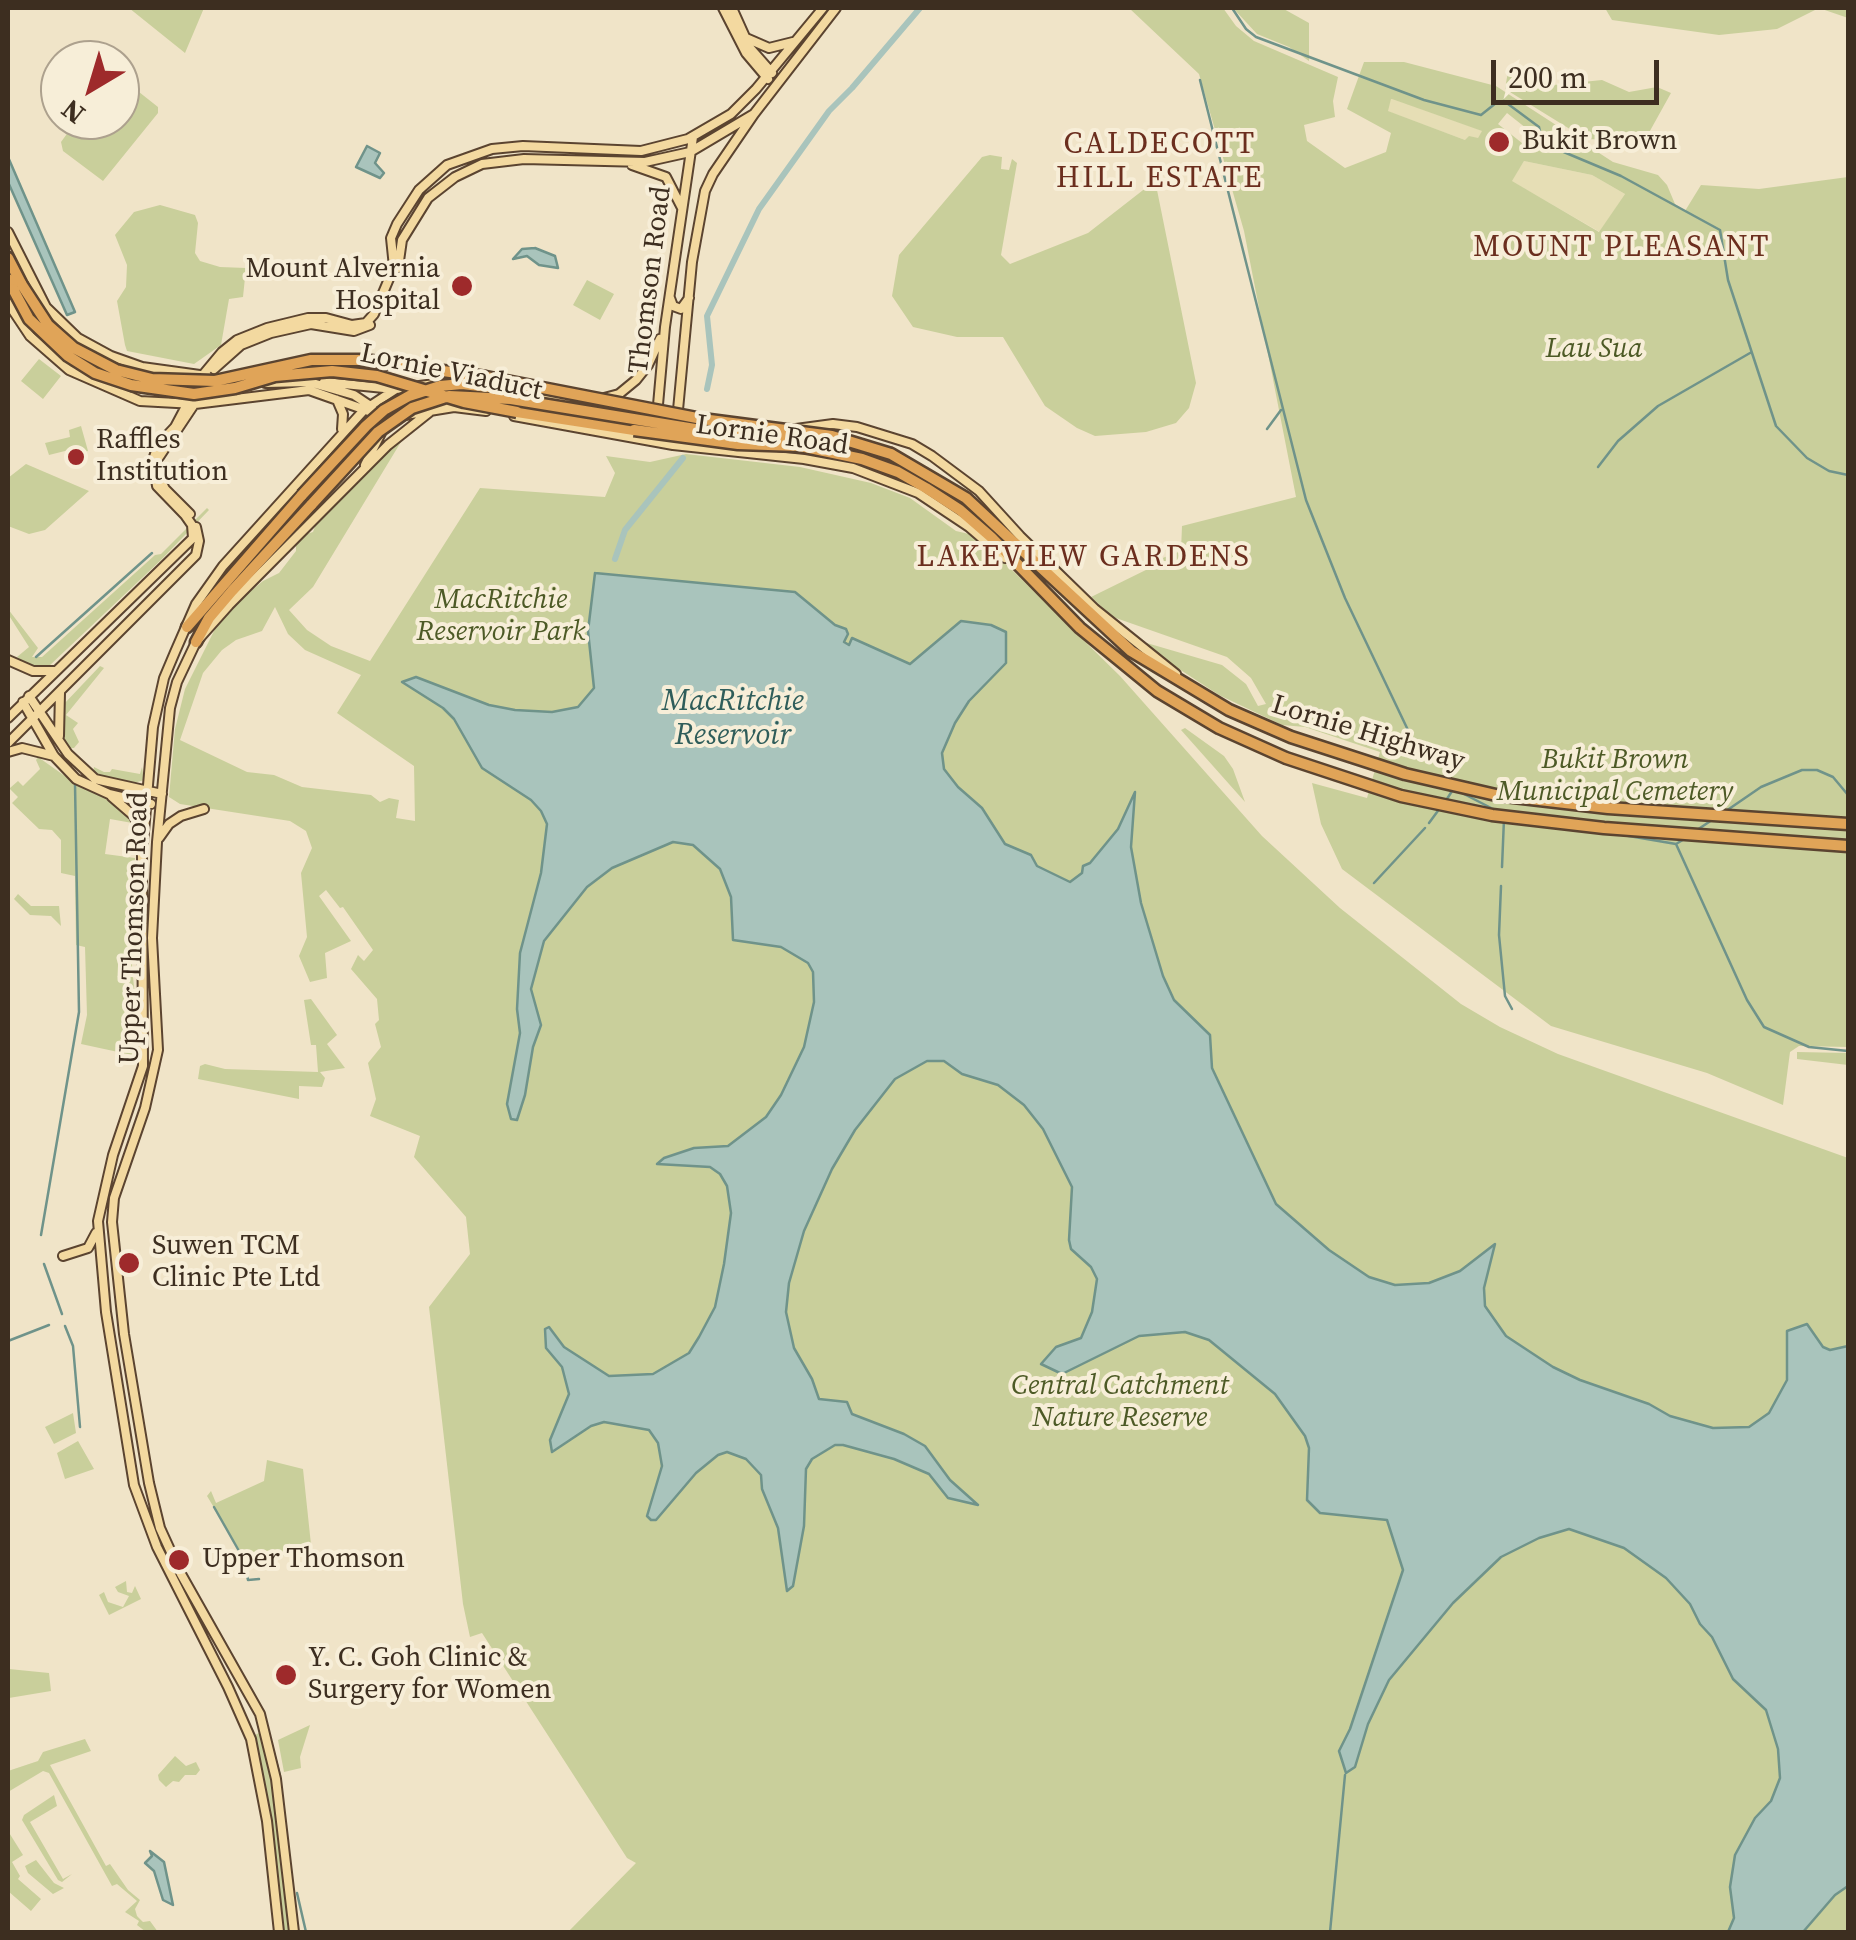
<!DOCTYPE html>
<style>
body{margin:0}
#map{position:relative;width:1856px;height:1940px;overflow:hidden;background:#f0e4c8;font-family:"Source Serif 4",serif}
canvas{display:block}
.frame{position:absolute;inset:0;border:10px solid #3d2e20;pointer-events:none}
.north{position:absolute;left:40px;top:40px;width:100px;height:100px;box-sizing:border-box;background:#f7eed8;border:2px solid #ada18e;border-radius:50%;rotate:218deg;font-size:28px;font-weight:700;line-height:40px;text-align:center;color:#3d2e20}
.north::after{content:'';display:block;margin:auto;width:35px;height:45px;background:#9e2a2b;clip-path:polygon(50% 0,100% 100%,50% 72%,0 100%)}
.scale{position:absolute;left:1491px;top:60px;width:168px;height:45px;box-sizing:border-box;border:5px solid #3d2e20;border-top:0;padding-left:12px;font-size:30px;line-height:35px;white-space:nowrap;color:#3d2e20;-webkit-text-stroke:8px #f7eed8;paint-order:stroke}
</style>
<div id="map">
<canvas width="1856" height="1940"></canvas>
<div class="frame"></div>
<div class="north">N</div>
<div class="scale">200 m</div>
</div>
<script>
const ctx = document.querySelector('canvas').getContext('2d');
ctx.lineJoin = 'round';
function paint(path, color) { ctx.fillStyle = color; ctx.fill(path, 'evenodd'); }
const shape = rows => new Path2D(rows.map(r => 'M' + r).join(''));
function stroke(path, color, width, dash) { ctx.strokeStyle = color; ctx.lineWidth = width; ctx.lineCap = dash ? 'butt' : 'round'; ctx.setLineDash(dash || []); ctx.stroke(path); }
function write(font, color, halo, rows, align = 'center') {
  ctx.font = font + ' "Source Serif 4",serif'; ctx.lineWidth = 8; ctx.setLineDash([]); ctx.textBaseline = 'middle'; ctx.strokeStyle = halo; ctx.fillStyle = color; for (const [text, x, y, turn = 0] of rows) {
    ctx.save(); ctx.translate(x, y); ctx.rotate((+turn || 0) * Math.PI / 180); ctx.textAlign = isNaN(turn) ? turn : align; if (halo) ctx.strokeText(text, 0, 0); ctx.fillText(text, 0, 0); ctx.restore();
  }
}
paint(shape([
 [1391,98,1483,131,1478,138,1465,140,1387,111],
 [1524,161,1592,175,1625,194,1600,232,1511,181]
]), '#e6deb5');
paint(shape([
 [129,8,204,8,185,53],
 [1129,8,1223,8,1236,26,1254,41,1338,77,1333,101,1335,117,1304,125,1307,141,1345,168,1386,152,1391,133,1347,109,1364,62,1404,62,1496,86,1613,162,1658,175,1667,185,1675,204,1685,211,1701,185,1759,189,1848,177,1848,1047,1799,1046,1790,1052,1783,1105,1707,1073,1551,1026,1342,869,1321,824,1312,783,1367,798,1380,752,1305,727,1282,725,1219,695,1133,639,1222,665,1246,684,1258,706,1266,704,1251,678,1227,657,1113,617,1091,597,1156,565,1160,559,1181,551,1182,526,1296,497,1244,231,1199,74],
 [1391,99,1392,99,1482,131,1478,138,1469,136,1465,140,1388,111],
 [1507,113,1531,132,1522,143,1498,124],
 [1524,161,1592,175,1625,194,1599,232,1512,181],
 [1233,8,1282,8,1309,23,1309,61,1289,47,1257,34],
 [1605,8,1848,8,1848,18,1819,8,1777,29,1719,35,1612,20],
 [1509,66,1547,71,1554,85,1602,80,1629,92,1657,87,1671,93,1641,147,1617,140,1586,139,1505,89],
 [120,77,158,107,158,113,103,181,63,151,61,142,77,120,120,120],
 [990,155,1002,157,1001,169,1009,170,1012,159,1017,163,1001,255,1010,264,1088,233,1147,187,1157,190,1196,383,1189,408,1176,423,1146,432,1095,436,1077,428,1045,406,1003,337,957,337,913,327,892,296,899,255,982,157],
 [160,205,195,215,198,223,195,253,200,261,220,267,246,268,243,297,229,299,221,345,194,364,127,351,125,345,117,301,126,287,127,265,115,235,134,212],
 [587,280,614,294,600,320,573,305],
 [39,359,61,376,43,399,21,381],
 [81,426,88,451,76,454,73,449,49,455,45,443,70,437,69,430],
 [410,427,313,587,289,610,307,630,331,646,370,661,480,488,605,497,615,473,606,456,650,462,686,454,800,467,871,483,910,498,956,531,969,534,1006,564,1120,676,1262,836,1340,908,1461,1004,1500,1027,1558,1054,1848,1158,1848,1932,568,1932,636,1863,627,1858,482,1633,470,1637,463,1604,429,1307,470,1254,466,1217,414,1157,420,1136,370,1116,376,1099,368,1063,381,1047,375,1024,379,1020,377,999,351,969,358,955,364,961,373,950,343,907,340,908,326,890,319,896,351,941,325,953,327,978,310,982,299,956,307,937,301,873,312,848,306,831,290,821,180,804,169,797,175,729,185,689,215,629,237,602,263,581,279,573,296,551,296,544,303,535,313,532,317,521],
 [275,607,288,634,305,650,361,675,337,713,414,766,415,821,396,818,399,800,389,798,380,802,371,795,302,787,274,775,247,772,180,740,203,673,222,650,236,640,262,631],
 [26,464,89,491,45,530,29,534,8,526,8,478],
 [207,508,209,510,161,560,48,667,30,668,17,657,29,647,8,614,8,609,38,648,32,657,42,657,155,555,161,554],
 [100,666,104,668,66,715,78,723,73,729,79,742,74,748,68,748,61,735,63,705],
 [1185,728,1224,756,1233,769,1245,802,1181,730],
 [38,757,72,781,73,778,87,788,107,795,138,824,110,819,105,854,135,858,130,947,136,1007,132,1055,81,1044,87,1015,85,947,76,945,75,876,61,873,61,840,52,830,39,829,12,803,18,797,8,787,10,788,18,781,23,786,40,769,36,760],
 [94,767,104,772,110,772,112,769,140,774,142,767,144,780,134,783,107,779,93,773],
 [18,894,31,906,59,906,61,926,51,916,30,915,14,899],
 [311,999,337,1035,327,1044,345,1068,320,1072,325,1078,322,1087,299,1086,299,1099,198,1079,200,1066,205,1064,225,1069,318,1072,316,1045,311,1045,304,1000],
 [1797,1052,1848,1053,1848,1065,1797,1059],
 [73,1413,76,1433,54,1444,45,1427],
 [78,1441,94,1469,65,1479,57,1453],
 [267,1460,303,1469,312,1554,258,1558,258,1564,245,1565,242,1554,207,1496,211,1491,216,1503,264,1481],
 [126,1581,127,1592,132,1593,135,1586,141,1599,109,1615,99,1595,104,1592,108,1602,123,1607,129,1596,118,1592,115,1587],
 [9,1669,49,1673,51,1691,9,1698],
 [310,1725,300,1757,301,1768,284,1772,278,1740],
 [262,1731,267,1737,294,1932,279,1932,252,1737],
 [85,1739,91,1751,50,1765,106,1866,110,1864,128,1890,140,1900,135,1909,137,1916,143,1922,150,1921,158,1932,146,1932,137,1925,139,1921,125,1912,137,1901,117,1884,112,1886,49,1773,43,1771,8,1792,8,1771,38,1761,43,1752],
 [175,1756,186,1766,196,1762,200,1770,196,1775,185,1775,179,1782,173,1781,166,1787,159,1780,158,1775],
 [54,1795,57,1806,30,1822,63,1879,72,1874,62,1882,58,1880,22,1820,24,1815],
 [8,1831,23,1855,12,1862,20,1876,18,1879,41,1899,31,1911,8,1891],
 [36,1860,54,1883,64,1888,53,1894,28,1873,25,1866]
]), '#c9cf9b');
const water = shape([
 [367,146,380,153,375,163,384,173,380,178,356,167,367,146],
 [8,157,75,312,67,315,8,182,8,157],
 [535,248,555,256,558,268,539,265,527,256,513,259,522,249,535,248],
 [595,573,795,592,835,625,846,629,848,634,844,642,849,645,852,638,910,664,961,621,991,625,1006,632,1006,663,969,701,955,723,942,753,944,769,958,787,982,808,1005,844,1031,855,1037,866,1070,882,1082,873,1083,866,1090,863,1118,829,1135,792,1131,847,1141,903,1163,976,1174,1000,1210,1035,1212,1068,1276,1204,1329,1250,1369,1277,1395,1285,1429,1283,1460,1271,1495,1244,1484,1288,1485,1306,1506,1336,1553,1367,1580,1380,1649,1404,1670,1416,1713,1428,1749,1427,1769,1413,1787,1380,1787,1331,1807,1324,1823,1347,1830,1350,1848,1346,1848,1886,1835,1895,1803,1932,1728,1932,1734,1918,1730,1887,1735,1855,1755,1818,1771,1801,1780,1778,1778,1749,1766,1710,1733,1679,1712,1637,1700,1624,1690,1604,1666,1578,1624,1548,1569,1529,1539,1538,1501,1557,1453,1603,1389,1680,1368,1724,1355,1767,1346,1773,1339,1751,1350,1729,1403,1570,1387,1520,1320,1513,1307,1500,1309,1448,1305,1436,1275,1394,1209,1340,1185,1332,1139,1336,1062,1374,1041,1364,1056,1347,1081,1338,1092,1312,1097,1279,1091,1267,1071,1249,1069,1240,1072,1187,1043,1129,1024,1105,998,1085,962,1074,944,1061,927,1061,895,1079,855,1130,832,1169,804,1231,789,1283,786,1312,794,1348,812,1379,819,1399,847,1402,852,1414,904,1434,925,1446,950,1480,978,1505,948,1498,929,1474,894,1459,843,1445,835,1445,812,1459,806,1469,804,1526,793,1586,787,1591,778,1528,762,1489,761,1475,746,1459,727,1452,718,1455,696,1473,656,1520,651,1520,647,1516,662,1466,658,1443,649,1430,604,1422,591,1426,552,1452,550,1440,569,1394,562,1367,546,1348,545,1329,549,1327,564,1347,609,1376,653,1374,689,1353,699,1337,715,1307,724,1264,731,1213,727,1186,720,1174,710,1167,657,1164,664,1158,694,1148,728,1146,766,1117,781,1095,804,1047,814,1002,813,972,808,963,781,947,733,940,731,897,720,869,693,845,673,842,612,868,587,887,544,941,531,989,541,1025,533,1047,525,1095,517,1120,511,1119,507,1104,520,1033,517,1009,520,953,541,873,547,824,541,811,531,800,482,768,454,719,443,708,402,682,416,677,489,705,515,710,552,712,578,707,594,688,588,631,595,573],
 [150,1851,164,1862,173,1905,163,1900,154,1871,145,1863,152,1856,150,1851]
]);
paint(water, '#a9c4bc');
stroke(water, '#6f938a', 2.5);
stroke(shape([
 [1232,8,1246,29,1256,37,1424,100,1481,115,1496,103,1504,101,1539,127,1542,141,1547,145,1621,176,1720,230,1728,280,1776,426,1807,458,1829,471,1848,475],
 [1200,80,1306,500,1345,598,1417,749],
 [1267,429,1281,410],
 [1598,467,1618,441,1658,406,1750,353],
 [36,657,152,553],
 [1462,793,1495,810],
 [1445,802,1454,788],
 [1726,811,1761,787,1802,770,1817,770,1833,777,1848,795],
 [1429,823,1440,808],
 [1697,830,1715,818],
 [1617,834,1676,844,1686,838],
 [1676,844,1747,1000,1764,1027,1809,1047,1848,1051],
 [1502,867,1504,819],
 [1374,883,1425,828],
 [1501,886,1499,935,1505,996,1512,1009],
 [41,1235,79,1012,75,784],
 [44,1264,62,1314],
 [65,1326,73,1346,80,1427],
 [8,1341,49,1325],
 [214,1507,243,1558,248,1580,259,1579],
 [270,1738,280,1776],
 [297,1893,306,1932],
 [1330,1932,1345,1775]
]), '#6f938a', 2.5);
stroke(shape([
 [707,389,712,365,707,316,759,209,829,111,852,88,920,8],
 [615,559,625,530,683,458]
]), '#a9c4bc', 6);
const major = shape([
 [723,8,746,53,768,79],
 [732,8,750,48,772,73],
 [746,38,769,48,793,42],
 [632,165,666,177,682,208],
 [8,232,46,307,78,338,111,356,142,367,207,376],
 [398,268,402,240,428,198,455,177,482,164,524,159,645,162,690,152,754,114],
 [670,298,673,306,681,309,689,298],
 [8,303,30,336,69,370,140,401,195,404,309,390,377,414,405,415,454,407,486,411],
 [214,369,241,345,271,333,311,324,354,331,370,325],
 [324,382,394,389],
 [265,383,309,382,354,395,369,405,377,414,381,433,365,465],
 [519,394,648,413],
 [604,398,619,394,636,380,648,365,660,339],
 [337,400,343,414,342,429],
 [514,416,673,445,804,459,853,468,918,493,969,527,1005,558],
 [656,427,665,327,693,137],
 [796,429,833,424,857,427,912,444,932,456,979,491,1020,536,1095,609,1176,674],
 [676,431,692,262,705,191,713,174,754,114,836,8],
 [159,457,195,403],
 [158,476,165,489,190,514],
 [8,660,33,671,54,671],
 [29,696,68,754,95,779,162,794],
 [23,702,54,756,76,779,109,794,151,804],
 [8,718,193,538,192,525,185,515,157,486,153,460,158,445,175,427,202,376,222,352,237,340,267,328,308,318,326,318,352,325,366,323,374,314,394,267,391,238,397,224,419,190,447,165,492,149,523,146,641,151,688,139,731,114,756,89,823,8],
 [59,736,60,693],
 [8,743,196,555,199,541,196,527],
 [8,752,22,748,54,756],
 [112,797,134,816,143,836],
 [159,838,169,824,181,816,204,809],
 [63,1256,88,1248,96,1233],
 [279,1932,267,1821,251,1739,228,1687,157,1547,134,1485,106,1312,98,1221,113,1155,143,1066,142,855,153,727,164,678,175,652,196,604,223,566,364,410,396,389,435,384],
 [294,1932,276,1779,260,1714,181,1574,160,1528,149,1483,124,1334,112,1222,114,1198,145,1108,158,1050,152,938,157,842,170,708,177,682,196,642,229,605,388,445,432,410]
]);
const highway = shape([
 [8,258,22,285],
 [8,279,13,289],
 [517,412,634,430],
 [800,446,862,459,898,472,926,488,960,510,991,537,1080,628,1157,691,1219,728,1286,758,1401,796,1492,815,1604,828,1848,846],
 [891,454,966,498,1131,651,1229,710,1291,737,1405,774,1496,795,1608,808,1848,824],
 [187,627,302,495],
 [196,642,209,618,232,591,312,504]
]);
stroke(major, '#5b4430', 12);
stroke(highway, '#5b4430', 15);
stroke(major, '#f3d9a0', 8);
stroke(highway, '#e0a458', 10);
const highwayBridge = shape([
 [22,285,48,325,74,348,116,370,152,379,215,381,311,360,364,360,486,377,702,419,832,436,891,454],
 [13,289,29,319,68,356,95,373,131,385,194,394,235,388,275,376,332,371,377,376,464,402,517,412],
 [634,430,738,444,799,446],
 [302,495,366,426,384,410,409,396,440,386,462,384,524,391],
 [312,504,378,432,412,408,449,396,511,399,701,430,787,440,800,446]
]);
stroke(highwayBridge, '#5b4430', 15, []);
stroke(highwayBridge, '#e0a458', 10);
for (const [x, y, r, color] of [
 [1499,142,12,"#9e2a2b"],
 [462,286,12,"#9e2a2b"],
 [76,457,10,"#9e2a2b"],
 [129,1263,12,"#9e2a2b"],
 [179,1560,12,"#9e2a2b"],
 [286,1675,12,"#9e2a2b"]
]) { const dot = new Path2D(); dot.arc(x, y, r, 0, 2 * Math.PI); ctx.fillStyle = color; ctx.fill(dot); stroke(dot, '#f7eed8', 4); }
write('28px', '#3d2e20', '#f7eed8', [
 ["Bukit Brown",1522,142],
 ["Mount Alvernia",440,270,"right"],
 ["Hospital",440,302,"right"],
 ["Raffles",96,441],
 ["Institution",96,473],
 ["Suwen TCM",152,1247],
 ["Clinic Pte Ltd",152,1279],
 ["Upper Thomson",202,1560],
 ["Y. C. Goh Clinic &",308,1659],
 ["Surgery for Women",308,1691]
], 'left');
write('28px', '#3d2e20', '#f7eed8', [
 ["Thomson Road",651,280,-83],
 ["Lornie Viaduct",451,373,12],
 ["Lornie Road",772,436,8],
 ["Lornie Highway",1368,734,17],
 ["Upper Thomson Road",135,928,-88]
]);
write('italic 28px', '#4d5a26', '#f7eed8', [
 ["Lau Sua",1594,350],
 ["MacRitchie",501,601],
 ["Reservoir Park",501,633],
 ["Bukit Brown",1615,761],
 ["Municipal Cemetery",1615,793],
 ["Central Catchment",1120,1387],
 ["Nature Reserve",1120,1419]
]);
ctx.letterSpacing = '2.5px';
write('30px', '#6b2e1e', '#f7eed8', [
 ["CALDECOTT",1160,145],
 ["HILL ESTATE",1160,179],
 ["MOUNT PLEASANT",1622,248],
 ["LAKEVIEW GARDENS",1084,558]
]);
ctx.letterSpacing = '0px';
write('italic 30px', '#2f5d5a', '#f7eed8', [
 ["MacRitchie",733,702],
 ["Reservoir",733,736]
]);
</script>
